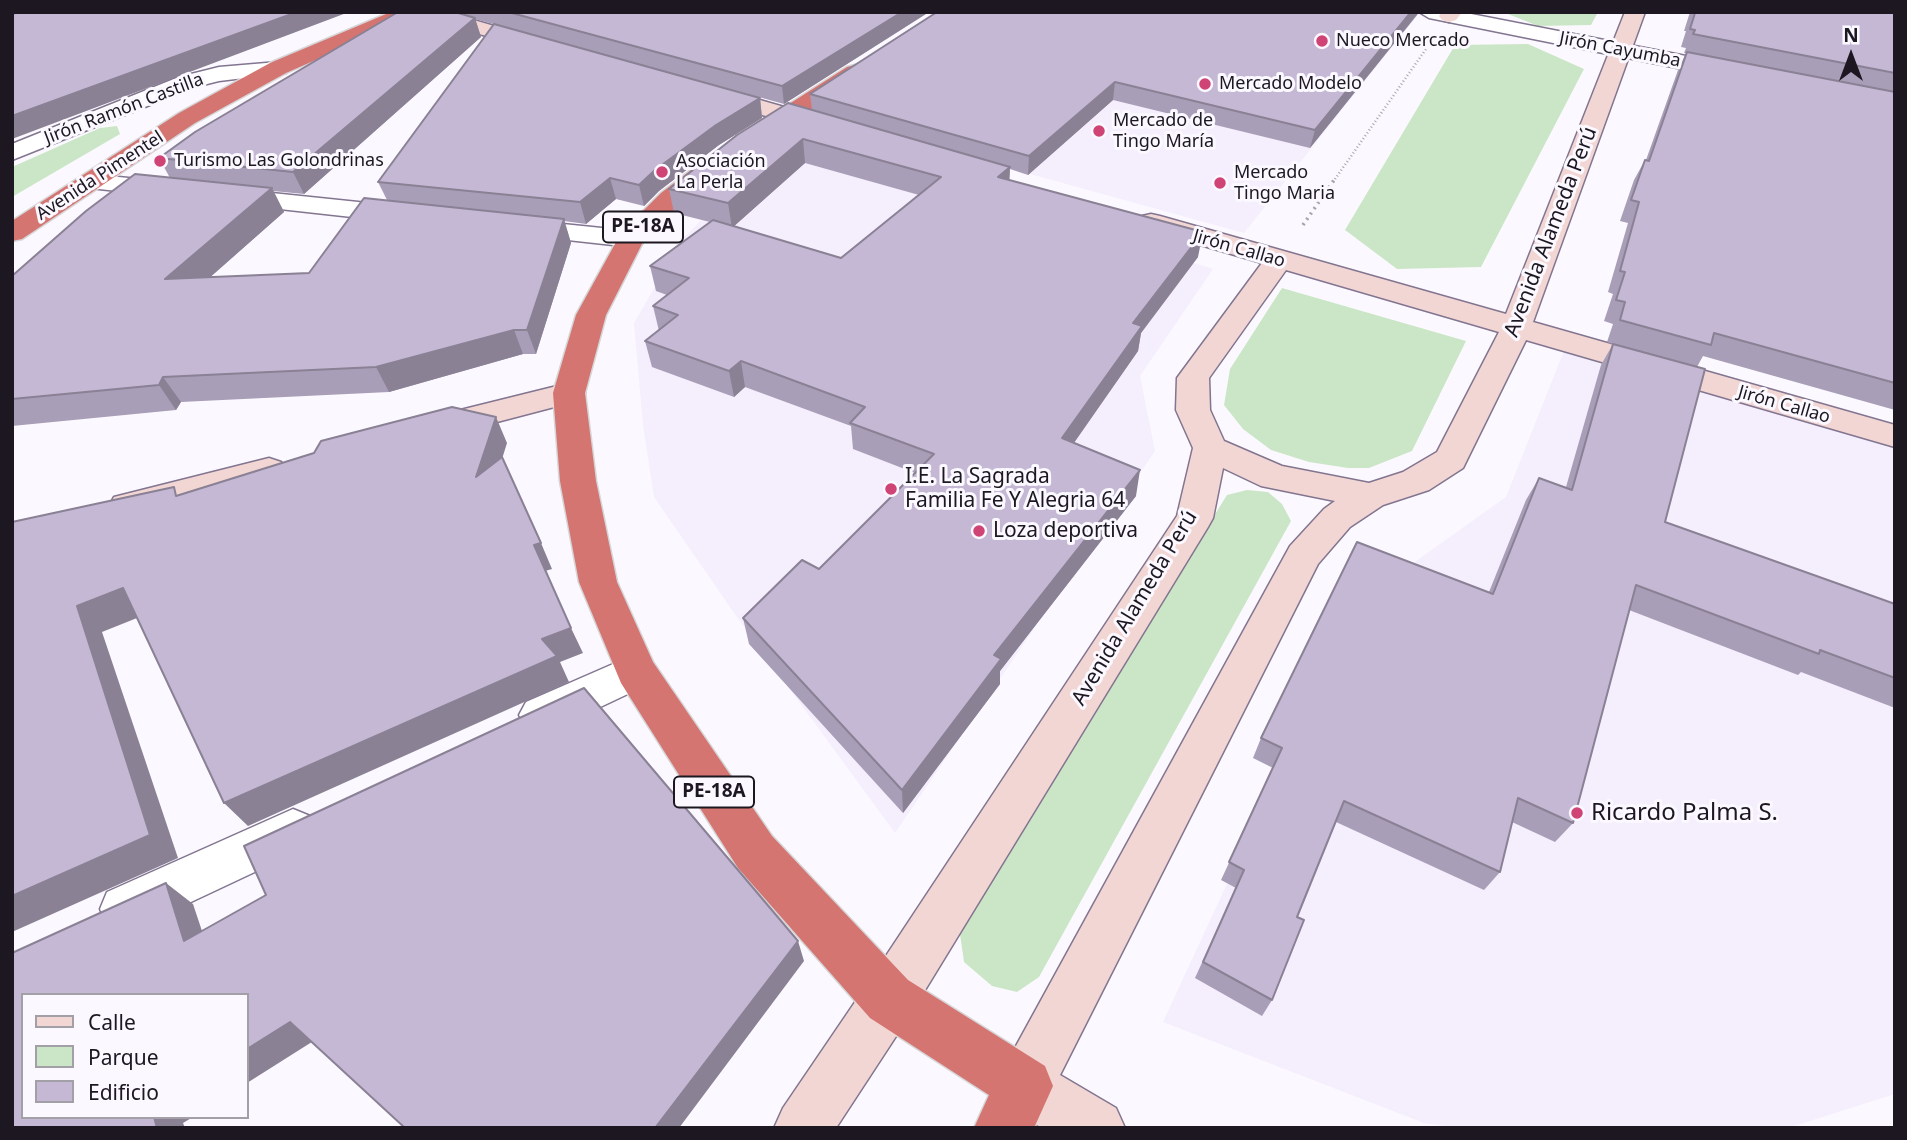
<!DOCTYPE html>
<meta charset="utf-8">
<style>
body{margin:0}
#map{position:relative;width:1907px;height:1140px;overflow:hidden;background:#fbf9ff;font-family:"Noto Sans",sans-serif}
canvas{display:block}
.frame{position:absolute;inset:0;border:14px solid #1c1721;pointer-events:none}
.legend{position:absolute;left:21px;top:993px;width:228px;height:126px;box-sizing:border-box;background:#fbf9ff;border:2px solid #a29fa6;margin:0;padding:9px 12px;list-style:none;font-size:21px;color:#1c1721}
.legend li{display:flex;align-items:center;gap:14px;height:35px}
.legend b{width:35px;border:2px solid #a29fa6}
.north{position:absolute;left:1816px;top:21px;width:70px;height:70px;-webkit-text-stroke:5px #fbf9ff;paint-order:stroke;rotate:0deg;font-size:19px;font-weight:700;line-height:28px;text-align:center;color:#1c1721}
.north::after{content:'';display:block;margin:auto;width:24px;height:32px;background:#1c1721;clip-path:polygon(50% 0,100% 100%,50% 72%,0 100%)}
</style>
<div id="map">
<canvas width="1907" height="1140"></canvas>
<div class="frame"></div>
<ul class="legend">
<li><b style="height:9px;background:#f2d6d4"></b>Calle</li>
<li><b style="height:19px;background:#cbe6c6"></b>Parque</li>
<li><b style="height:19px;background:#c5b8d5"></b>Edificio</li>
</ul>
<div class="north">N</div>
</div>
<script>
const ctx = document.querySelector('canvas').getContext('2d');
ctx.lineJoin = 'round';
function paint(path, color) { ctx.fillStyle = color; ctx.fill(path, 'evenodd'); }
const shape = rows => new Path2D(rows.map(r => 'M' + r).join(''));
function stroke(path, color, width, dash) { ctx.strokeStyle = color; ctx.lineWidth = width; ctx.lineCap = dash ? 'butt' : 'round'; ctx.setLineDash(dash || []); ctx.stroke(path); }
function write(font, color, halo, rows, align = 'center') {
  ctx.font = font + ' "Noto Sans",sans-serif'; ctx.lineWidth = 6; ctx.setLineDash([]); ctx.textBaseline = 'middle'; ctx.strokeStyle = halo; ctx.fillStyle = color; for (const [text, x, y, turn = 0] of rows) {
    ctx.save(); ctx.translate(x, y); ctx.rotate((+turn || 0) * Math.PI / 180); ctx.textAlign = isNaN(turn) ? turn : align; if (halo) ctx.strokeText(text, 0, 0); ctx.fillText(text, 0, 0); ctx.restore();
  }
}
paint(shape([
 [1413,12,1419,13,1244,233,809,113],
 [803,140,1213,269,1140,376,1155,451,895,833,732,610,654,497,643,425,634,323,682,240,727,193],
 [1565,348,1895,442,1895,1094,1788,1128,1459,1128,1424,1123,1163,1022,1357,603,1506,497]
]), '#f4eefd');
paint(shape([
 [1503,12,1598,12,1591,25,1538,26],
 [1528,44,1584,69,1481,267,1397,269,1345,230,1455,45],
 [117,126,120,134,12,197,12,167,100,128],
 [1282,288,1466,341,1412,451,1369,468,1348,468,1309,462,1271,450,1243,429,1224,405,1230,369],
 [1247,490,1268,492,1282,504,1291,521,1039,977,1017,992,992,986,964,962,959,927,1227,495]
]), '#cbe6c6');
const street = shape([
 [1419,12,1461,12,1732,65,1740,67,1743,72,1740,77,1732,79,1429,18,1419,12],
 [278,62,286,63,289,68,286,73,219,81,195,87,12,160,12,144,179,77,219,67,278,62],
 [90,174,406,207,415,209,419,215,415,221,406,223,81,187,77,182,81,177,90,174],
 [514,219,631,231,641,233,645,239,641,245,631,247,504,233,501,227,504,221,514,219],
 [636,654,651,659,657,671,651,683,556,728,541,733,526,728,519,715,526,702,636,654],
 [293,809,310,816,317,831,310,846,125,933,107,926,100,909,107,892,293,809]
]);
const secondary = shape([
 [413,12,446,12,546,41,549,45,546,49,539,51,416,16,413,12],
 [1442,12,1462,12,1456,20,1449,22,1442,20,1439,16,1442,12],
 [1625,12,1645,12,1533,322,1895,425,1895,447,1526,340,1463,468,1429,490,1383,505,1350,527,1318,564,1060,1075,1116,1108,1125,1128,1042,1128,1005,1106,997,1086,1005,1066,1290,546,1324,509,1335,501,1261,486,1223,468,1213,518,1208,527,908,1018,836,1128,774,1128,783,1108,870,980,1177,516,1193,448,1176,410,1177,378,1262,263,1142,228,1138,222,1142,216,1151,214,1160,216,1506,314,1625,12],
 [1286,270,1499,332,1437,452,1403,472,1369,483,1282,466,1224,441,1210,410,1209,378,1286,270],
 [711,86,833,121,837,126,833,131,825,133,703,98,700,93,703,88,711,86],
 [569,383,581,386,585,393,581,400,436,438,424,435,419,427,424,419,569,383],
 [269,458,281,462,287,470,281,478,127,519,114,515,109,506,114,497,269,458]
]);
const highway = shape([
 [391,12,419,12,416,16,286,73,195,123,22,239,12,241,12,221,179,113,270,63,391,12],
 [855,65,863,67,866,72,863,77,766,139,750,139,746,134,750,129,847,67,855,65],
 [712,159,721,161,724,166,721,171,679,205,643,242,606,315,585,393,596,481,617,582,653,662,772,836,908,980,1045,1066,1053,1086,1034,1128,974,1128,989,1095,870,1018,738,868,621,683,579,582,560,481,553,393,576,315,621,233,661,193,703,161,712,159]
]);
stroke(street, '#827590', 3);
stroke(secondary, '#827590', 3);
stroke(highway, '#d6d5d7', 3);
stroke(shape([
 [1333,182,1426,49]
]), '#a7a4ab', 2.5, [1, 2.5]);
stroke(shape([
 [1303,225,1334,180]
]), '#a7a4ab', 3.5, [2, 4.5]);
paint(street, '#fff');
paint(secondary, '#f2d6d4');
paint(highway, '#d47571');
paint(shape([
 [398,12,929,12,784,104,475,19,481,37,304,194,273,191,284,212,210,277,309,273,387,200,378,182,760,98,762,118,719,145,659,191,644,206,616,199,586,224,564,221,571,243,536,354,523,354,389,392,181,402,176,410,12,426,12,276,170,178,159,158],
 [1690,12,1895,12,1895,410,1703,356,1697,367,1665,522,1895,604,1895,708,1801,672,1798,675,1629,610,1573,823,1555,842,1512,822,1500,872,1484,890,1336,822,1297,917,1272,1000,1262,1016,1195,978,1236,888,1221,880,1273,768,1253,758,1261,738,1489,592,1526,500,1539,478,1566,487,1601,365,1613,344,1607,342,1613,324,1604,321,1613,294,1608,292,1628,223,1620,221,1634,180,1645,160,1646,160,1678,70,1686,53,1684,53,1686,48,1681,47,1686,31,1684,31],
 [1418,14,1310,148,1113,100,1028,175,1010,169,1009,180,1198,257,1141,333,1138,351,1074,443,1136,496,1000,671,1000,684,903,813,749,644,743,618,819,569,915,473,853,449,851,426,745,387,734,397,652,367,645,341,659,331,653,306,667,295,656,291,650,266,710,222,674,213,669,189,812,110,810,94],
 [805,163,919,195,841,258,734,226]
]), '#a99eb7');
paint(shape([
 [297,12,349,12,12,139,12,116],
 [902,12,929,12,784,104,782,86],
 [1411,12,1419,12,1310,148,1315,130],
 [475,18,481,37,304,194,293,172],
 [1115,82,1113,100,1028,175,1029,156],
 [760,98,762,118,719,145,659,191,644,206,639,185,655,170,716,125],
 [803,139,805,163,732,228,728,203],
 [1010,167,1009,191,998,177],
 [610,178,616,199,586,224,580,202],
 [272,188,284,212,181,303,165,279],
 [564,219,571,243,536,354,527,330],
 [1203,232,1198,257,1141,333,1138,351,1059,464,1062,438,1133,323],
 [514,330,523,354,389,392,376,367],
 [741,361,745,387,734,397,729,371],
 [163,377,181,402,176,410,159,385],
 [496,417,507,443,488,504,476,477],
 [1140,470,1136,496,1000,671,1000,684,903,813,902,790,994,655],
 [541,543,552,569,545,571,534,545],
 [123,588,147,614,102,632,178,858,12,932,12,896,77,606],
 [571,628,583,653,560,662,569,682,248,826,224,803,542,639],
 [166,883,193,904,212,961,184,941],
 [798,941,804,961,679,1128,655,1128],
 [290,1022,315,1040,247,1083,247,1049],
 [154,1117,193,1117,183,1123,185,1128,157,1128]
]), '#8a8195');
const building = shape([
 [19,12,297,12,12,116,12,14,19,12],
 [398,12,455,12,475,18,293,172,159,158,195,132,398,12],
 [508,12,902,12,782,86,508,12],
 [937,12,1411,12,1315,130,1115,82,1029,156,810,94,937,12],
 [1693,12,1895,12,1895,73,1693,34,1695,30,1690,29,1695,13,1693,12],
 [494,24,760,98,716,125,655,170,639,185,610,178,580,202,378,182,494,24],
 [1687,52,1895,92,1895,383,1714,333,1711,345,1620,320,1625,302,1616,300,1625,272,1620,271,1639,202,1631,200,1645,160,1649,161,1687,52],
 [788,103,1010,167,998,177,1203,232,1133,323,1142,326,1062,438,1140,470,994,655,1001,659,902,790,743,618,802,560,819,569,934,454,850,423,865,407,741,361,729,371,645,341,678,315,653,306,689,278,650,266,713,220,841,258,941,177,803,139,728,203,669,189,737,135,788,103],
 [135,174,272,188,165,279,309,273,364,198,564,219,527,330,514,330,376,367,163,377,159,385,12,399,12,276,86,211,135,174],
 [1613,344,1705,369,1665,522,1895,604,1895,678,1820,650,1819,654,1636,585,1573,823,1518,798,1500,872,1344,801,1297,917,1304,920,1272,1000,1203,962,1244,870,1229,862,1282,748,1261,738,1357,542,1493,594,1539,478,1572,490,1613,344],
 [452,407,496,417,476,477,502,457,541,543,534,545,571,628,542,639,557,656,224,803,123,588,77,606,150,835,12,896,12,522,174,487,176,496,314,453,321,441,452,407],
 [584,688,798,941,655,1128,405,1128,290,1022,247,1049,247,995,23,995,23,1117,154,1117,157,1128,12,1128,12,953,166,883,184,941,266,895,244,846,584,688]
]);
paint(building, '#c5b8d5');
stroke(building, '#8a8195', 2);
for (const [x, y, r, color] of [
 [1322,41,7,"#cf4375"],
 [1205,84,7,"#cf4375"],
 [1099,131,7,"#cf4375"],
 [160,161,7,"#cf4375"],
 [662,172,7,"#cf4375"],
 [1220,183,7,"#cf4375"],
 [891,489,7,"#cf4375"],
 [979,531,7,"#cf4375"],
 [1577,813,7,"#cf4375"]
]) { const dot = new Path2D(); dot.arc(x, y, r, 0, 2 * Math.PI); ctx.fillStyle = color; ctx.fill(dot); stroke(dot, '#fbf9ff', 2.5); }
write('18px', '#1c1721', '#fbf9ff', [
 ["Nueco Mercado",1336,41],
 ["Mercado Modelo",1219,84],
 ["Mercado de",1113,121],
 ["Tingo María",1113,142],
 ["Turismo Las Golondrinas",174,161],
 ["Asociación",676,162],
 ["La Perla",676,183],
 ["Mercado",1234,173],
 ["Tingo Maria",1234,194]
], 'left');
write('18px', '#1c1721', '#fbf9ff', [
 ["Jirón Cayumba",1620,50,11],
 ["Jirón Ramón Castilla",124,109,-21],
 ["Avenida Pimentel",100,176,-33],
 ["Jirón Callao",1239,249,16],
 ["Jirón Callao",1784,405,16]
]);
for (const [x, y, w] of [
 [643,227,80],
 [714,792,80]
]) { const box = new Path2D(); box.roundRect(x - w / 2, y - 15.5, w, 31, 5); ctx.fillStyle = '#fbf9ff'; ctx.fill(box); stroke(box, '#1c1721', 2); }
write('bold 19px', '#1c1721', null, [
 ["PE-18A",643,227],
 ["PE-18A",714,792]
]);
write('21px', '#1c1721', '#fbf9ff', [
 ["Avenida Alameda Perú",1551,232,-69],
 ["Avenida Alameda Perú",1135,608,-59]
]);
write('21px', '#1c1721', '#fbf9ff', [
 ["I.E. La Sagrada",905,477],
 ["Familia Fe Y Alegria 64",905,501],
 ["Loza deportiva",993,531]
], 'left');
write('24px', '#1c1721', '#fbf9ff', [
 ["Ricardo Palma S.",1591,813]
], 'left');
</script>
